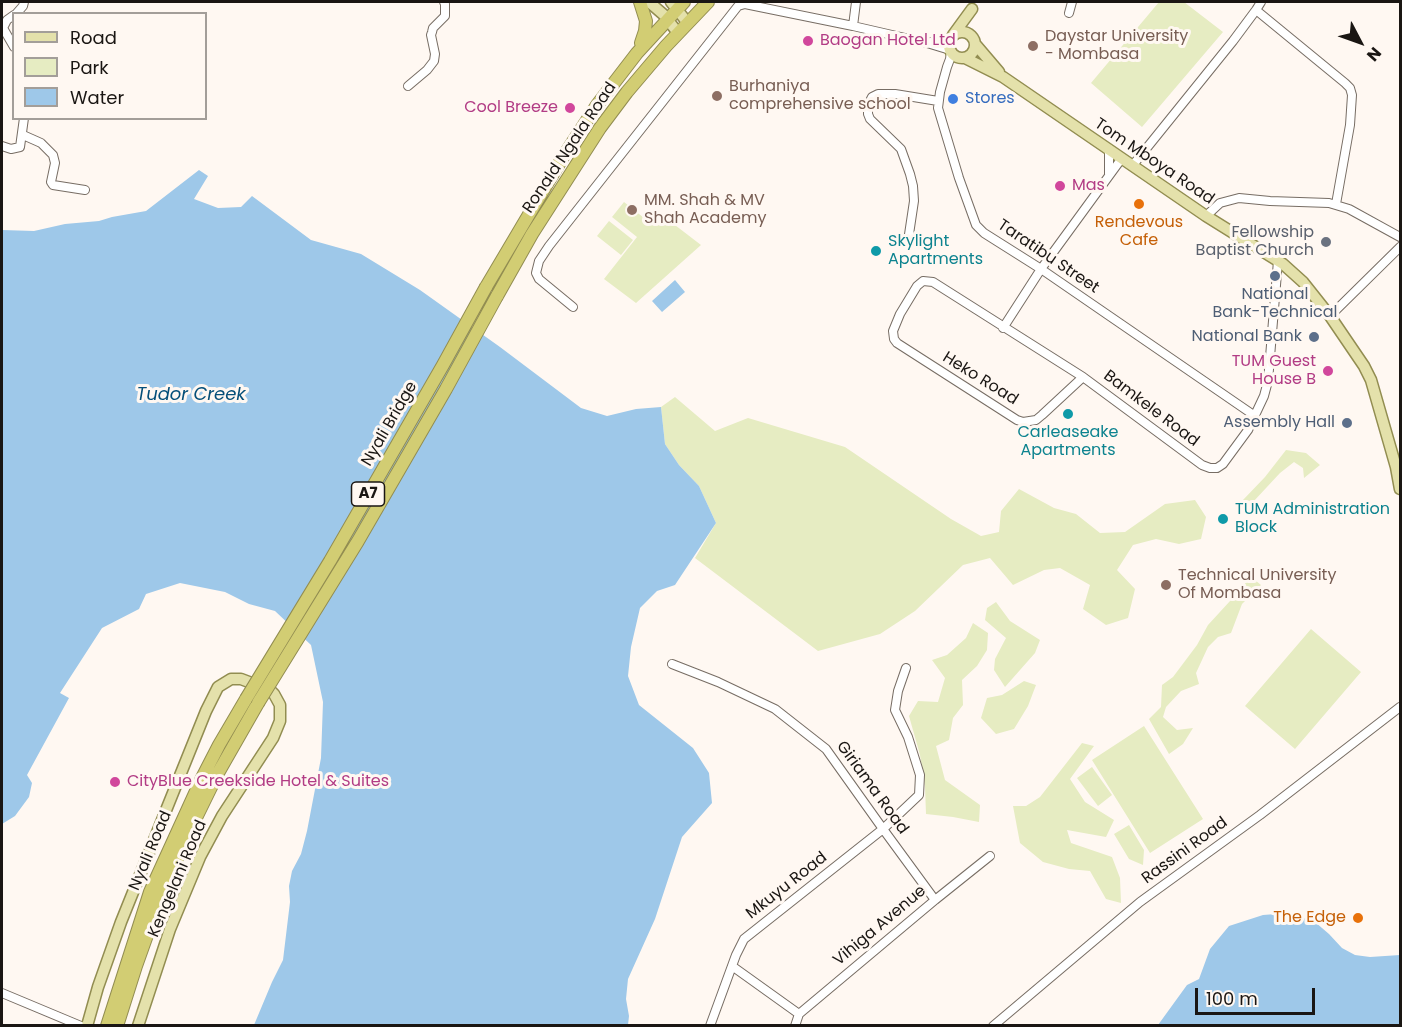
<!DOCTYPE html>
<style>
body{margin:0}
#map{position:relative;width:1402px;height:1027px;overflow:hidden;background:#fff8f2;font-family:Poppins,sans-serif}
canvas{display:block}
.frame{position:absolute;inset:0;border:3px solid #1a1613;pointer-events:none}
.legend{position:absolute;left:12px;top:12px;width:195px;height:108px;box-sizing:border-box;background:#fff8f2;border:2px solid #a39e99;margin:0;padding:8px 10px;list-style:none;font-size:18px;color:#1a1613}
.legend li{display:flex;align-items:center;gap:12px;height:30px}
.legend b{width:30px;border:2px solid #a39e99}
.north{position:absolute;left:1330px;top:12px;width:60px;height:60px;-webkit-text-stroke:4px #fff8f2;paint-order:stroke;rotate:131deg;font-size:16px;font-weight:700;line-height:24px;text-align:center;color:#1a1613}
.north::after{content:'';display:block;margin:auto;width:21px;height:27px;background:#1a1613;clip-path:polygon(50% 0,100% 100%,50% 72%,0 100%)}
.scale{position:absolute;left:1195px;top:988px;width:120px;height:27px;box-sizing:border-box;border:3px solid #1a1613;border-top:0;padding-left:8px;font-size:18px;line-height:21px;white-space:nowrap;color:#1a1613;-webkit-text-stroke:4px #fff8f2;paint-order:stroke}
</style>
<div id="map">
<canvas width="1402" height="1027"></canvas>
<div class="frame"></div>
<ul class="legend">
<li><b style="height:8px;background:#e4e1ab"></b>Road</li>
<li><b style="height:16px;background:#e6ecc2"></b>Park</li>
<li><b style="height:16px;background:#9ec8e9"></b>Water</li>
</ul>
<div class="north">N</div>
<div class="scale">100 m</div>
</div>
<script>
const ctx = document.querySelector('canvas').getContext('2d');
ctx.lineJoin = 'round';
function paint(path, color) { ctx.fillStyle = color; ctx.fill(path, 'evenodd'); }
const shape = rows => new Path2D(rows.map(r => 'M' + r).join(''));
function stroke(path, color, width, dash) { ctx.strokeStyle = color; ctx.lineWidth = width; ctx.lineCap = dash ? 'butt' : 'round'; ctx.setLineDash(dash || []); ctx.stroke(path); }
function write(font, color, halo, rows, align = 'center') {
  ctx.font = font + ' Poppins,sans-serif'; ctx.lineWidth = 6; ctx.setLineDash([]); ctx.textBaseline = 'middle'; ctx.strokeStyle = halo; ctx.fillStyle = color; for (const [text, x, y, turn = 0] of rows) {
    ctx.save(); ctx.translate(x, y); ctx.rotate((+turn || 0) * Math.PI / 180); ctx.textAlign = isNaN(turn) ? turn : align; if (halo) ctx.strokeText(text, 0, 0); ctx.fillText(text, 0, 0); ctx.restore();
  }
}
paint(shape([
 [1159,2,1184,2,1223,32,1142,127,1091,83],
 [624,202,649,222,658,212,701,245,636,303,604,279,637,237,612,217],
 [609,221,633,240,621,255,597,236],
 [675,397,715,431,748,418,845,447,951,519,981,536,999,532,1001,511,1019,489,1054,508,1076,514,1100,533,1125,532,1165,504,1195,500,1206,517,1201,539,1179,544,1156,539,1133,545,1117,570,1135,589,1128,618,1106,625,1083,609,1090,585,1060,568,1044,570,1013,585,990,558,963,565,915,611,880,634,818,651,695,558,716,523,699,486,679,465,665,444,661,407],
 [1286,450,1306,453,1320,465,1304,478,1303,468,1294,462,1280,473,1253,502,1242,501,1265,477],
 [1250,576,1261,585,1242,604,1231,633,1218,637,1208,647,1196,673,1199,684,1181,691,1166,707,1163,717,1177,730,1193,728,1183,744,1169,754,1149,719,1161,707,1162,685,1173,677,1197,645,1208,625,1241,589],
 [996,602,1010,621,1040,640,1035,653,1005,687,994,670,995,659,1006,638,985,620,987,608],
 [973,623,988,633,987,650,977,666,962,680,963,705,953,718,949,740,936,746,945,780,980,805,979,822,953,817,926,814,925,787,920,755,909,716,918,701,938,702,945,678,932,660,947,655,966,638],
 [1311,629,1361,672,1295,749,1245,706],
 [1024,681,1036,685,1028,706,1014,729,996,734,981,718,987,698,1002,695],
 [1144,726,1203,819,1150,853,1092,760],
 [1082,743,1094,746,1070,779,1085,802,1114,820,1106,837,1067,830,1071,843,1112,857,1120,878,1121,903,1106,899,1090,871,1069,869,1043,862,1020,843,1013,806,1026,806,1040,797],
 [1092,767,1112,795,1098,806,1077,778],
 [1129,825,1144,850,1143,865,1129,859,1114,834]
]), '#e6ecc2');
paint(shape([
 [199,170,208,176,194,199,218,208,241,207,252,196,311,240,361,254,420,290,500,347,581,408,607,416,636,409,661,407,665,444,679,465,699,486,716,523,675,585,657,591,640,608,631,647,628,676,639,705,693,748,709,773,712,803,682,837,655,919,628,979,626,999,629,1016,628,1025,254,1025,272,982,283,960,290,902,289,886,292,871,301,854,307,831,321,758,323,702,311,645,275,611,249,604,225,592,180,583,146,594,139,609,102,628,60,693,69,698,27,775,32,783,29,797,15,816,2,824,2,230,34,231,65,224,99,221,112,217,146,211],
 [675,280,685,292,662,312,652,301],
 [1289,913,1315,922,1329,934,1342,948,1355,955,1370,957,1400,955,1400,1025,1158,1025,1187,985,1199,979,1210,949,1229,926,1263,915]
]), '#9ec8e9');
const minor = shape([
 [1256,10,1345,83,1350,88,1352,95,1350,125,1336,204],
 [1069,13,1072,2],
 [16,14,23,6,24,2],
 [14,15,7,20,3,28,14,47],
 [853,26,856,2],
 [931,42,950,40],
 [951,51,950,59,947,67,940,92,938,108,959,178,976,225,984,233,1041,269,1255,416],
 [408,86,427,70,434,61,435,54,431,35,432,32,433,28,445,16,445,4,444,2],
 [23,135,41,143,53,155,55,163,51,182,53,185,85,190],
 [2,146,11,149,20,147,24,118],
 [1109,149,1109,174],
 [1133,165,1233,41,1256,10,1261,2],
 [1206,216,1220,203,1239,198,1270,201,1329,203,1349,209,1400,237],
 [908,241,914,201,913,186,910,174,901,149,870,119,868,114,868,105,872,97,878,94,895,94,938,101],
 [573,307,539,279,536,273,539,261,549,246,738,6,745,4,853,26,927,43,950,50],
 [1330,316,1400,247],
 [1003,328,1041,269,1122,158],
 [1083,377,1042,415,1036,420,1023,422,1017,420,897,343,894,339,893,331,900,314,917,286,923,281,933,282,1083,377,1202,465,1210,468,1217,468,1223,464,1248,430,1264,396,1268,381,1278,261],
 [672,664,718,682,775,709,826,749,883,829,935,900],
 [732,966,799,1014],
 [2,993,81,1026],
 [710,1026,736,955,744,939,883,829,919,795,920,775,908,737,895,710,898,691,906,668],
 [795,1026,799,1014,935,900,990,856],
 [993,1026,1140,902,1260,815,1400,707]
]);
const major = shape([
 [649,2,664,15,678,33],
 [671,2,687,22],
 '949 45a13 13 0 1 1 26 0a13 13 0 1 1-26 0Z',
 [953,35,972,9],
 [976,45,999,72],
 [965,58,1003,77,1206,216,1283,264,1303,282,1330,316,1364,366,1371,380,1396,467,1400,489],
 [87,1026,98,987,121,922,206,711,218,687,231,679,241,679,270,690,274,694,280,705,280,721,273,738,222,816,200,857,170,929,138,1026]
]);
const highway = shape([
 [640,2,646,21,645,31,641,43],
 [486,287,563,157,597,105,637,53,684,2],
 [497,296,532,234,600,128,627,92,666,46,708,2],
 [107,1026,150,892,202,778,219,745,246,699],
 [117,1026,136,966,161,896,187,836,218,773,258,703]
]);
stroke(minor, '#776d64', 10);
stroke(major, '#928d51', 13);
stroke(highway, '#928d51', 14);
stroke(minor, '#fff', 8);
stroke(major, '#e4e1ab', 10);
stroke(highway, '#d2cd73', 12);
const highwayBridge = shape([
 [246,699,330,561,443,365,486,287],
 [258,703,358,541,446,389,497,296]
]);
stroke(highwayBridge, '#928d51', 14, []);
stroke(highwayBridge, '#d2cd73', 12);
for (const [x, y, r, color] of [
 [808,41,6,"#d1479c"],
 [1033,46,6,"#8d6e63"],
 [717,96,6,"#8d6e63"],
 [953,99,6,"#3f7fe0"],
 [570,108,6,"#d1479c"],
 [1060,186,6,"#d1479c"],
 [1139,204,6,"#e8710a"],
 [632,210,6,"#8d6e63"],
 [1326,242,6,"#6b7280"],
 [876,251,6,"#0f9aa8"],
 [1275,276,6,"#5c6f8a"],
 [1314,337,6,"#5c6f8a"],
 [1328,371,6,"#d1479c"],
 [1068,414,6,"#0f9aa8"],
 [1347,423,6,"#5c6f8a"],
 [1223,519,6,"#0f9aa8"],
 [1166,585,6,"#8d6e63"],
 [115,782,6,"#d1479c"],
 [1358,918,6,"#e8710a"]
]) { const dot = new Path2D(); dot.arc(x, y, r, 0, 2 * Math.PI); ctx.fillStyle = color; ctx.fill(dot); stroke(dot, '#fff8f2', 2); }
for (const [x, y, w] of [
 [368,494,33]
]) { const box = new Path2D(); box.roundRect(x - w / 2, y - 12, w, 24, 4.5); ctx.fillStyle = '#fff8f2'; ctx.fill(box); stroke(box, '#1a1613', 1.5); }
write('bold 15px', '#1a1613', null, [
 ["A7",368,494]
]);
write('16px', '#785e54', '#fff8f2', [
 ["Daystar University",1045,37],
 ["- Mombasa",1045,55],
 ["Burhaniya",729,87],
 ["comprehensive school",729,105],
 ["MM. Shah & MV",644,201],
 ["Shah Academy",644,219],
 ["Technical University",1178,576],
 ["Of Mombasa",1178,594]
], 'left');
write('16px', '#b23c85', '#fff8f2', [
 ["Baogan Hotel Ltd",820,41],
 ["Cool Breeze",558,108,"right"],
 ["Mas",1072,186],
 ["TUM Guest",1316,362,"right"],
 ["House B",1316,380,"right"],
 ["CityBlue Creekside Hotel & Suites",127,782]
], 'left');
write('16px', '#366cbe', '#fff8f2', [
 ["Stores",965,99]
], 'left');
write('16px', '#1a1613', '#fff8f2', [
 ["Ronald Ngala Road",570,148,-56],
 ["Tom Mboya Road",1154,162,34],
 ["Taratibu Street",1048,257,34],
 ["Heko Road",980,379,32],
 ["Bamkele Road",1151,409,37],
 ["Nyali Bridge",390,424,-60],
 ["Giriama Road",872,788,54],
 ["Nyali Road",151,851,-67],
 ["Rassini Road",1185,851,-36],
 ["Kengelani Road",178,879,-67],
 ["Mkuyu Road",787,886,-38],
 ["Vihiga Avenue",880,926,-40]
]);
write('16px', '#c56008', '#fff8f2', [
 ["Rendevous",1139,223],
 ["Cafe",1139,241],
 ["The Edge",1346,918,"right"]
]);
write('16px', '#5b616d', '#fff8f2', [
 ["Fellowship",1314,233],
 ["Baptist Church",1314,251]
], 'right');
write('16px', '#0d838f', '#fff8f2', [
 ["Skylight",888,242],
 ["Apartments",888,260],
 ["Carleaseake",1068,433,"center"],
 ["Apartments",1068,451,"center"],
 ["TUM Administration",1235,510],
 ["Block",1235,528]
], 'left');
write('16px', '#4e5e75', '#fff8f2', [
 ["National",1275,295,"center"],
 ["Bank-Technical",1275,313,"center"],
 ["National Bank",1302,337],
 ["Assembly Hall",1335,423]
], 'right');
write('italic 18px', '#054f79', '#fff8f2', [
 ["Tudor Creek",191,395]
]);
</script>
